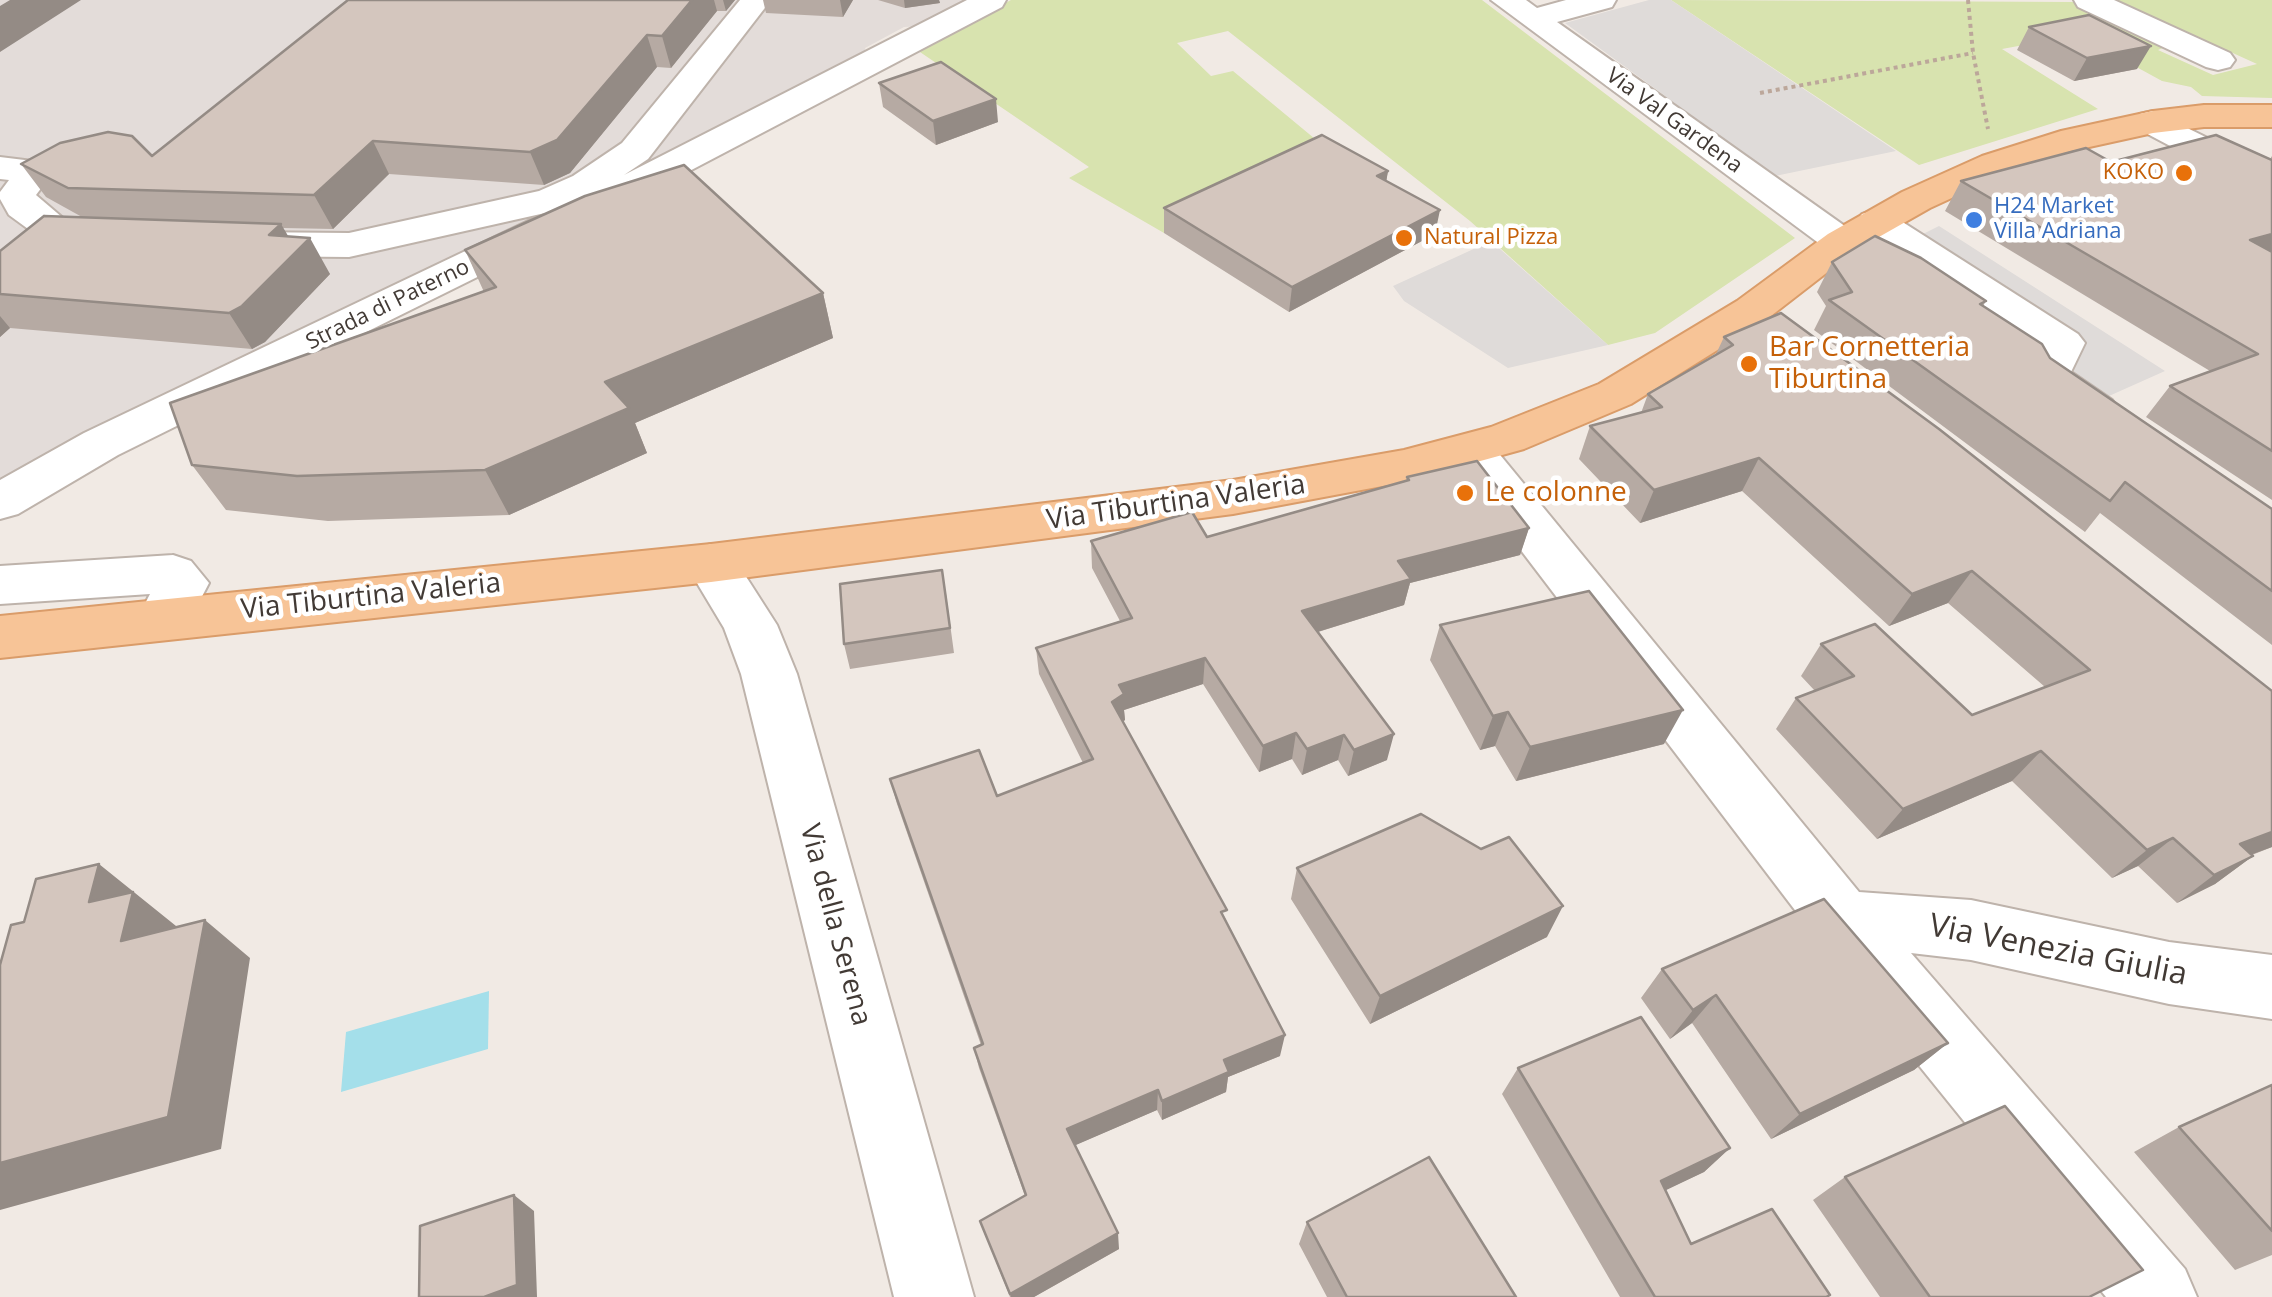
<!DOCTYPE html>
<style>
body{margin:0}
canvas{display:block;background:#f1eae4}
</style>
<canvas width="2272" height="1297"></canvas>
<script>
const ctx = document.querySelector('canvas').getContext('2d');
ctx.lineJoin = 'round';
function paint(path, color) { ctx.fillStyle = color; ctx.fill(path, 'evenodd'); }
const shape = rows => new Path2D(rows.map(r => 'M' + r).join(''));
function stroke(path, color, width, dash) { ctx.strokeStyle = color; ctx.lineWidth = width; ctx.lineCap = dash ? 'butt' : 'round'; ctx.setLineDash(dash || []); ctx.stroke(path); }
function write(font, color, halo, rows, align = 'center') {
  ctx.font = font + ' "Open Sans",sans-serif'; ctx.lineWidth = 9; ctx.setLineDash([]); ctx.textBaseline = 'middle'; ctx.strokeStyle = halo; ctx.fillStyle = color; for (const [text, x, y, turn = 0] of rows) {
    ctx.save(); ctx.translate(x, y); ctx.rotate((+turn || 0) * Math.PI / 180); ctx.textAlign = isNaN(turn) ? turn : align; if (halo) ctx.strokeText(text, 0, 0); ctx.fillText(text, 0, 0); ctx.restore();
  }
}
paint(shape([
 [0,0,970,0,921,26,904,27,865,48,866,54,0,488]
]), '#e3dcd9');
paint(shape([
 [1011,0,1482,0,1795,238,1655,333,1608,345,1470,221,1228,31,1177,43,1211,76,1233,71,1332,153,1164,233,1069,178,1089,167,917,50],
 [1671,0,2073,2,2167,46,2158,50,2213,75,2257,64,2116,0,2272,0,2272,98,2202,96,2191,87,2162,81,2078,35,2002,49,2098,109,1919,165]
]), '#d8e3af');
paint(shape([
 [1649,0,1671,0,1896,151,1775,176,1565,23],
 [1939,226,2165,371,2109,396,1893,249],
 [1491,241,1608,345,1508,368,1404,301,1393,286]
]), '#dfdbd9');
paint(shape([
 [489,991,488,1049,341,1092,346,1032]
]), '#a4dfea');
const minor = shape([
 [740,0,771,0,648,159,624,175,967,0,1006,0,1002,7,659,187,118,455,18,514,0,519,0,480,84,433,545,213,349,257,242,256,228,252,222,244,228,236,242,232,349,233,539,191,573,176,622,143,740,0],
 [1491,0,1526,0,1537,8,1566,0,1616,0,1612,7,1557,22,1856,234,1862,242,1856,250,1842,254,1828,250,1491,0],
 [2074,0,2114,0,2230,53,2235,60,2230,67,2218,70,2206,67,2078,7,2074,0],
 [2153,111,2272,170,2272,196,2259,193,2140,130,2135,122,2140,114,2153,111],
 [0,157,41,162,48,179,36,195,63,218,85,226,125,231,131,239,125,247,111,251,79,250,35,234,9,215,0,199,0,192,9,180,0,179,0,157],
 [1876,210,1890,214,2078,334,2085,343,2071,372,2112,400,2119,410,2112,420,2096,425,2080,420,2031,386,2025,376,2039,347,1862,230,1856,222,1862,214,1876,210],
 [1470,434,1487,439,1859,892,1971,900,2169,942,2272,955,2272,1019,2169,1004,1971,960,1911,953,2185,1269,2197,1297,2106,1297,1820,943,1453,461,1446,450,1453,439,1470,434],
 [711,544,729,550,777,625,797,674,974,1297,894,1297,741,674,724,628,685,563,693,550,711,544],
 [173,555,191,561,209,583,184,631,165,637,146,631,138,617,150,594,0,604,0,566,173,555]
]);
const major = shape([
 [2204,105,2272,105,2272,127,2204,127,2153,133,2071,151,2008,172,1930,208,1856,250,1767,319,1631,404,1524,449,1404,482,1233,514,711,582,0,658,0,616,711,544,1233,480,1404,450,1491,427,1599,384,1737,301,1828,234,1902,192,1982,156,2061,131,2153,111,2204,105]
]);
stroke(minor, '#beb3ab', 4);
stroke(major, '#da9c69', 4);
stroke(shape([
 [1968,0,1973,53,1988,129],
 [1760,93,1973,53]
]), '#bca79a', 4, [4, 4]);
paint(minor, '#fff');
paint(major, '#f7c497');
paint(shape([
 [348,0,735,0,726,11,717,11,671,68,657,67,570,173,544,185,389,174,333,229,283,228,288,237,330,274,265,342,252,349,10,328,0,337,0,251,82,217,46,197,21,164,152,156],
 [763,0,853,0,843,17,766,13],
 [878,0,939,0,940,3,905,8],
 [2029,27,2137,69,2074,81,2017,50],
 [879,83,998,122,936,145,883,107],
 [2272,156,2272,500,2146,417,2170,386,2210,371,1945,211,1961,181,2111,162,2270,159],
 [1388,171,1386,181,1435,234,1289,312,1164,233,1164,208],
 [465,250,823,293,833,338,635,423,647,453,509,515,328,521,226,510,192,465,484,292],
 [1832,262,1986,301,1983,306,2050,358,2272,509,2272,645,2100,513,2085,532,1814,330,1826,306,1817,292],
 [1724,337,2272,691,2272,847,2252,855,2253,856,2215,884,2177,903,2138,866,2112,878,2012,781,1877,839,1776,729,1796,698,1815,691,1801,676,1821,644,1972,715,2045,687,1948,603,1889,626,1742,491,1640,523,1579,459,1590,426,1641,413,1648,394,1716,354],
 [1407,477,1529,528,1520,555,1410,583,1404,605,1318,632,1387,760,1348,776,1338,760,1302,775,1292,759,1259,772,1203,684,1124,710,1125,720,1123,722,1226,920,1280,1056,1228,1077,1226,1092,1162,1120,1157,1110,1075,1145,1119,1249,1034,1297,1010,1297,980,1221,1025,1196,979,1068,974,1048,981,1045,897,804,890,779,997,796,1083,763,1039,674,1036,648,1120,621,1092,568,1091,541,1207,537,1406,481],
 [946,594,954,653,850,669,844,644],
 [1440,625,1664,744,1516,781,1495,746,1480,750,1430,660],
 [1297,868,1547,937,1370,1024,1291,899],
 [1662,969,1948,1043,1914,1070,1771,1139,1692,1023,1670,1039,1641,998],
 [1518,1068,1730,1148,1704,1172,1665,1190,1691,1244,1827,1297,1620,1297,1502,1094],
 [2272,1085,2272,1255,2235,1270,2134,1152,2179,1127],
 [1845,1177,2089,1297,1880,1297,1813,1200],
 [1307,1222,1516,1297,1327,1297,1299,1244]
]), '#b6aaa3');
paint(shape([
 [10,0,81,0,0,52,0,6],
 [692,0,714,0,717,11,671,68,662,36],
 [723,0,735,0,726,11],
 [840,0,853,0,843,17],
 [904,0,939,0,940,3,905,8],
 [647,35,657,67,570,173,544,185,530,152],
 [2151,46,2137,69,2074,81,2087,58],
 [996,99,998,122,936,145,933,121],
 [373,141,389,174,333,229,314,195],
 [1388,171,1384,195,1377,176],
 [1440,210,1435,234,1289,312,1292,287],
 [281,224,297,251,310,238,330,274,265,342,252,349,229,313,269,235],
 [2272,234,2272,257,2250,240],
 [823,293,833,338,635,423,647,453,509,515,485,470,605,382],
 [0,316,10,328,0,337],
 [1759,458,1742,491,1640,523,1654,490],
 [1529,528,1520,555,1410,583,1404,605,1298,638,1302,611,1398,561],
 [1972,571,1948,603,1889,626,1912,594],
 [1205,658,1203,684,1124,710,1125,720,1112,728,1112,702,1119,685],
 [1683,710,1664,744,1516,781,1530,747],
 [1508,712,1495,746,1480,750,1493,716],
 [1296,733,1292,759,1259,772,1263,746],
 [1394,734,1387,760,1348,776,1354,750],
 [1344,735,1338,760,1302,775,1307,749],
 [2041,751,2012,781,1877,839,1903,809],
 [2272,832,2272,847,2209,870,2240,844],
 [2173,838,2138,866,2112,878,2147,850],
 [2253,856,2215,884,2177,903,2214,875],
 [99,864,181,930,121,941,89,902],
 [1563,906,1547,937,1370,1024,1380,996],
 [205,920,250,958,221,1149,0,1210,0,1163],
 [1716,995,1692,1023,1670,1039,1693,1010],
 [1285,1035,1280,1056,1228,1077,1226,1092,1162,1120,1162,1101,1224,1060],
 [1948,1043,1914,1070,1771,1139,1800,1114],
 [1158,1090,1157,1110,1069,1148,1067,1129],
 [1730,1148,1704,1172,1637,1204,1661,1181],
 [514,1195,534,1211,537,1297,484,1297],
 [1118,1233,1119,1249,1034,1297,1011,1297,1010,1294]
]), '#948b85');
const building = shape([
 [348,0,692,0,662,36,647,35,557,140,530,152,373,141,314,195,68,188,21,164,60,143,108,132,132,136,152,156,348,0],
 [2089,15,2151,46,2087,58,2029,27,2089,15],
 [941,62,996,99,933,121,879,83,941,62],
 [1322,135,1388,171,1377,176,1440,210,1292,287,1164,208,1322,135],
 [2216,135,2272,160,2272,234,2250,240,2272,252,2272,451,2170,386,2258,354,1961,181,2086,148,2111,162,2216,135],
 [684,165,823,293,605,382,629,408,485,470,297,476,192,465,170,403,496,287,465,250,585,196,684,165],
 [44,216,281,224,269,235,310,238,242,306,229,313,0,294,0,251,44,216],
 [1875,236,1921,258,1986,301,1980,304,2042,344,2050,358,2272,509,2272,591,2125,482,2110,501,1829,300,1852,292,1832,262,1875,236],
 [1781,313,1939,429,2272,691,2272,832,2240,844,2253,856,2214,875,2173,838,2147,850,2041,751,1903,809,1796,698,1854,676,1821,644,1875,624,1972,715,2090,670,1972,571,1912,594,1759,458,1654,490,1590,426,1662,407,1648,394,1733,345,1724,337,1781,313],
 [1477,461,1529,528,1398,561,1411,579,1302,611,1394,734,1354,750,1344,735,1307,749,1296,733,1263,746,1205,658,1119,685,1124,694,1112,702,1227,910,1221,912,1285,1035,1224,1060,1229,1072,1162,1101,1158,1090,1067,1129,1118,1233,1010,1294,980,1221,1026,1195,974,1048,983,1044,890,779,979,750,997,796,1093,759,1036,648,1132,618,1091,541,1192,512,1207,537,1409,480,1407,477,1477,461],
 [942,570,950,628,844,644,840,584,942,570],
 [1589,591,1683,710,1530,747,1508,712,1493,716,1440,625,1589,591],
 [1421,814,1481,849,1509,837,1563,906,1380,996,1297,868,1421,814],
 [99,864,89,902,133,892,121,941,205,920,168,1117,0,1163,0,965,11,925,24,922,36,879,99,864],
 [1824,899,1948,1043,1800,1114,1716,995,1693,1010,1662,969,1824,899],
 [1641,1017,1730,1148,1661,1181,1691,1244,1772,1209,1830,1295,1826,1297,1655,1297,1518,1068,1641,1017],
 [2272,1085,2272,1231,2179,1127,2272,1085],
 [2005,1106,2143,1270,2089,1297,1930,1297,1845,1177,2005,1106],
 [1429,1157,1516,1297,1347,1297,1307,1222,1429,1157],
 [514,1195,517,1285,484,1297,419,1297,420,1226,514,1195]
]);
paint(building, '#d4c6be');
stroke(building, '#948b85', 2.5);
for (const [x, y, r, color] of [
 [2184,173,10,"#e8710a"],
 [1974,220,10,"#3f7fe0"],
 [1404,238,10,"#e8710a"],
 [1749,364,10,"#e8710a"],
 [1465,493,10,"#e8710a"]
]) { const dot = new Path2D(); dot.arc(x, y, r, 0, 2 * Math.PI); ctx.fillStyle = color; ctx.fill(dot); stroke(dot, '#fff', 4); }
write('22px', '#423a35', '#fff', [
 ["Via Val Gardena",1674,121,36],
 ["Strada di Paterno",388,305,-26]
]);
write('22px', '#c56008', '#fff', [
 ["KOKO",2164,173],
 ["Natural Pizza",1424,238,"left"]
], 'right');
write('22px', '#366cbe', '#fff', [
 ["H24 Market",1994,207],
 ["Villa Adriana",1994,232]
], 'left');
write('28px', '#c56008', '#fff', [
 ["Bar Cornetteria",1769,348],
 ["Tiburtina",1769,380],
 ["Le colonne",1485,493]
], 'left');
write('28px', '#423a35', '#fff', [
 ["Via Tiburtina Valeria",1176,503,-8],
 ["Via Tiburtina Valeria",371,597,-6],
 ["Via della Serena",835,925,75]
]);
write('32px', '#423a35', '#fff', [
 ["Via Venezia Giulia",2058,951,11]
]);
</script>
